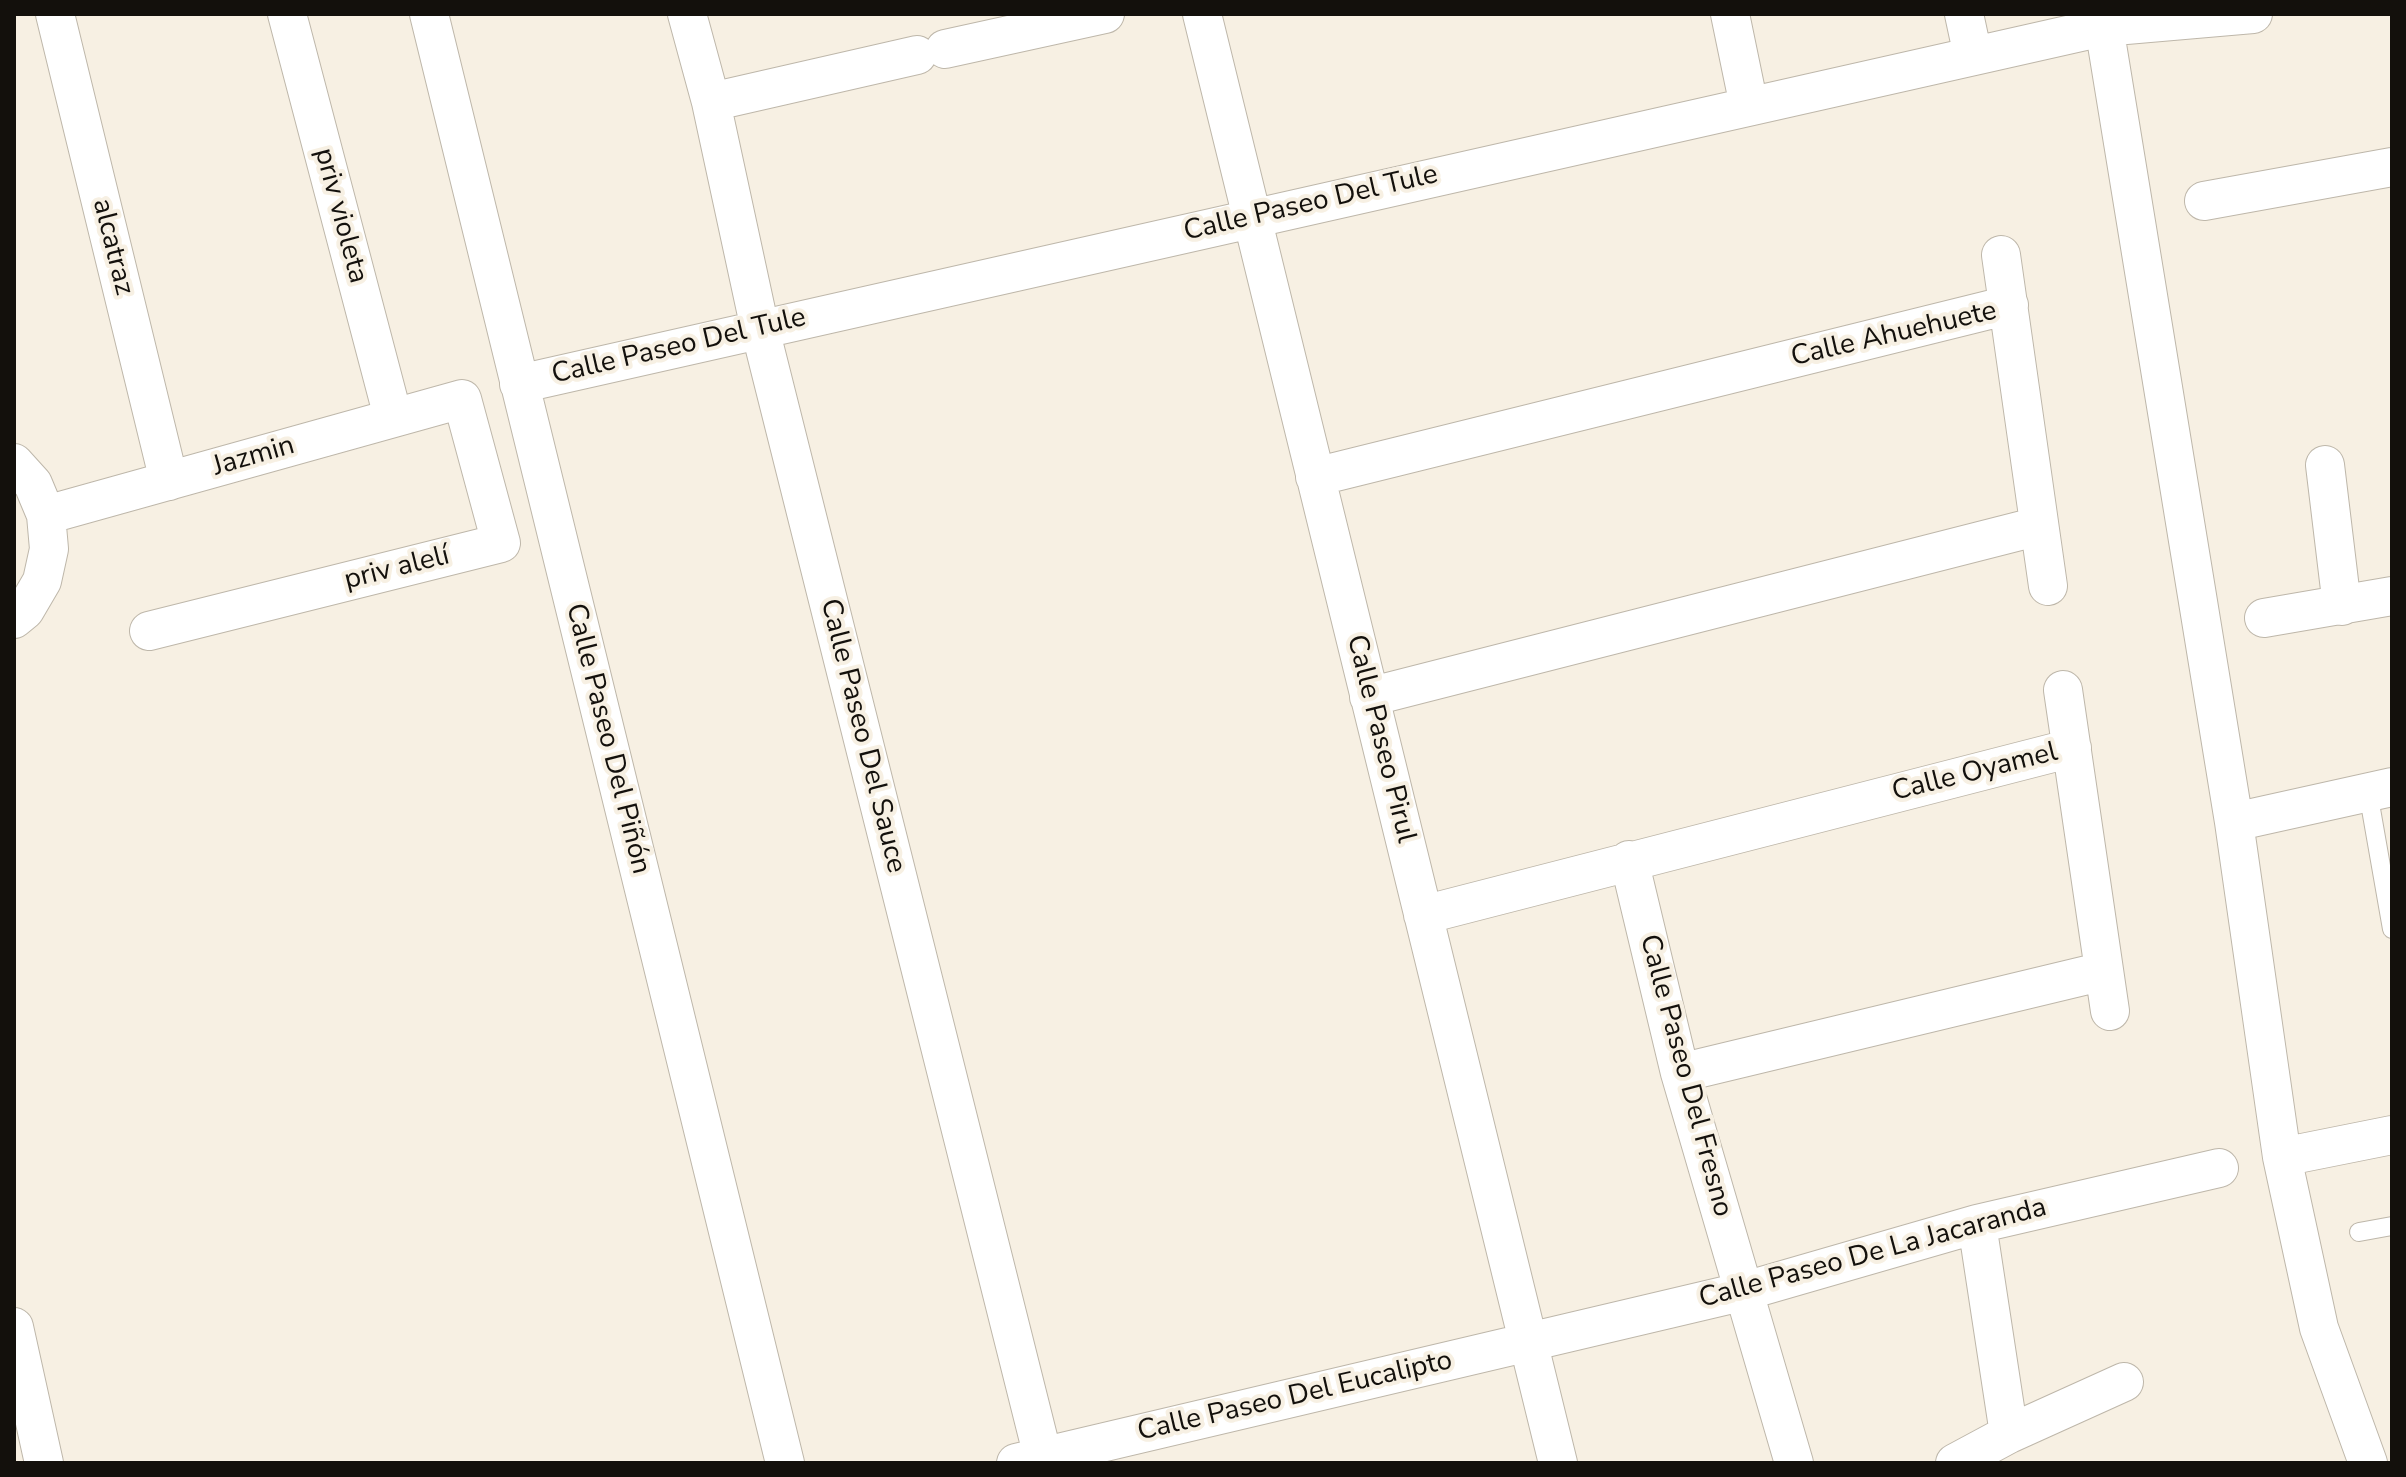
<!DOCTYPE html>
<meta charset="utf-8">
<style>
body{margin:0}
#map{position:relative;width:2406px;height:1477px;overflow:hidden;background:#f7f0e3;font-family:"Nunito Sans",sans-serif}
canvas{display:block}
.frame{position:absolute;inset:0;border:16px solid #13100c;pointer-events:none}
</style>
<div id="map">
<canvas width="2406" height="1477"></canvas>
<div class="frame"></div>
</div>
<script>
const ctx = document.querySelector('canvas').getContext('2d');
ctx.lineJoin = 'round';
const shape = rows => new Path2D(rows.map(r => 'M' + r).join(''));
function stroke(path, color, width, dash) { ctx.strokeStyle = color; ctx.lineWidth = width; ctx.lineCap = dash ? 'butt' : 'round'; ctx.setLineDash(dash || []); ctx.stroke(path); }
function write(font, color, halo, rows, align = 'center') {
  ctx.font = font + ' "Nunito Sans",sans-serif'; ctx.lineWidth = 8; ctx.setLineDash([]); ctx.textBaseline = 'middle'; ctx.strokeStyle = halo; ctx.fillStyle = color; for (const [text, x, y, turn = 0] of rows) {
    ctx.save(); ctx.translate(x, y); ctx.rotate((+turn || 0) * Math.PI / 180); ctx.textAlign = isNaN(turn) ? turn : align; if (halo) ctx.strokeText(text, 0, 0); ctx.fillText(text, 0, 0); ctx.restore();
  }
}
const service = shape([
 [2368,792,2392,929],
 [2359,1232,2392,1226]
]);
const minor = shape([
 [55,14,169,481],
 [287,14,393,417],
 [429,14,785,1463],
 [687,14,711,102,760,329,1043,1457],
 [1202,14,1558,1463],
 [1730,14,1749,106],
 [1964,14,1973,56],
 [2102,14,2234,822,2282,1157,2319,1328,2368,1463],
 [945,49,1105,14],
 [711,102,917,55],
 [2204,201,2392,167],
 [2001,255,2048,586],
 [519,384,2103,27,2253,14],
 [14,463,33,484,46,515,49,549,42,581,25,610,14,619],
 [2325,465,2342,606],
 [1315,477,2009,305],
 [46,515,462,399,501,543,149,631],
 [2264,618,2392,596],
 [2063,690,2110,1011],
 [1369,697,2039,526],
 [2234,822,2392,787],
 [1629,860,1680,1073,1794,1463],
 [1423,915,2072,748],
 [1680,1073,2104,971],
 [2282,1157,2392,1135],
 [1977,1224,2009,1434],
 [14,1327,44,1463],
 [1016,1463,1745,1291,1977,1224,2219,1168],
 [1955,1463,2009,1434,2124,1382]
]);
stroke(service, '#beb7aa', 20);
stroke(minor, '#beb7aa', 40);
stroke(service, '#fff', 18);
stroke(minor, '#fff', 38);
write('28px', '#13100c', '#f7f0e3', [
 ["Calle Paseo Del Tule",1311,204,-13],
 ["priv violeta",340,216,75],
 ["alcatraz",112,247,76],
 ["Calle Ahuehuete",1894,335,-13],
 ["Calle Paseo Del Tule",679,347,-13],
 ["Jazmin",254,457,-16],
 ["priv alelí",397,569,-14],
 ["Calle Paseo Del Sauce",862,736,76],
 ["Calle Paseo Del Piñón",607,739,76],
 ["Calle Paseo Pirul",1380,739,76],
 ["Calle Oyamel",1975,773,-14],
 ["Calle Paseo Del Fresno",1685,1076,75],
 ["Calle Paseo De La Jacaranda",1873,1254,-15],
 ["Calle Paseo Del Eucalipto",1295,1397,-13]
]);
</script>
